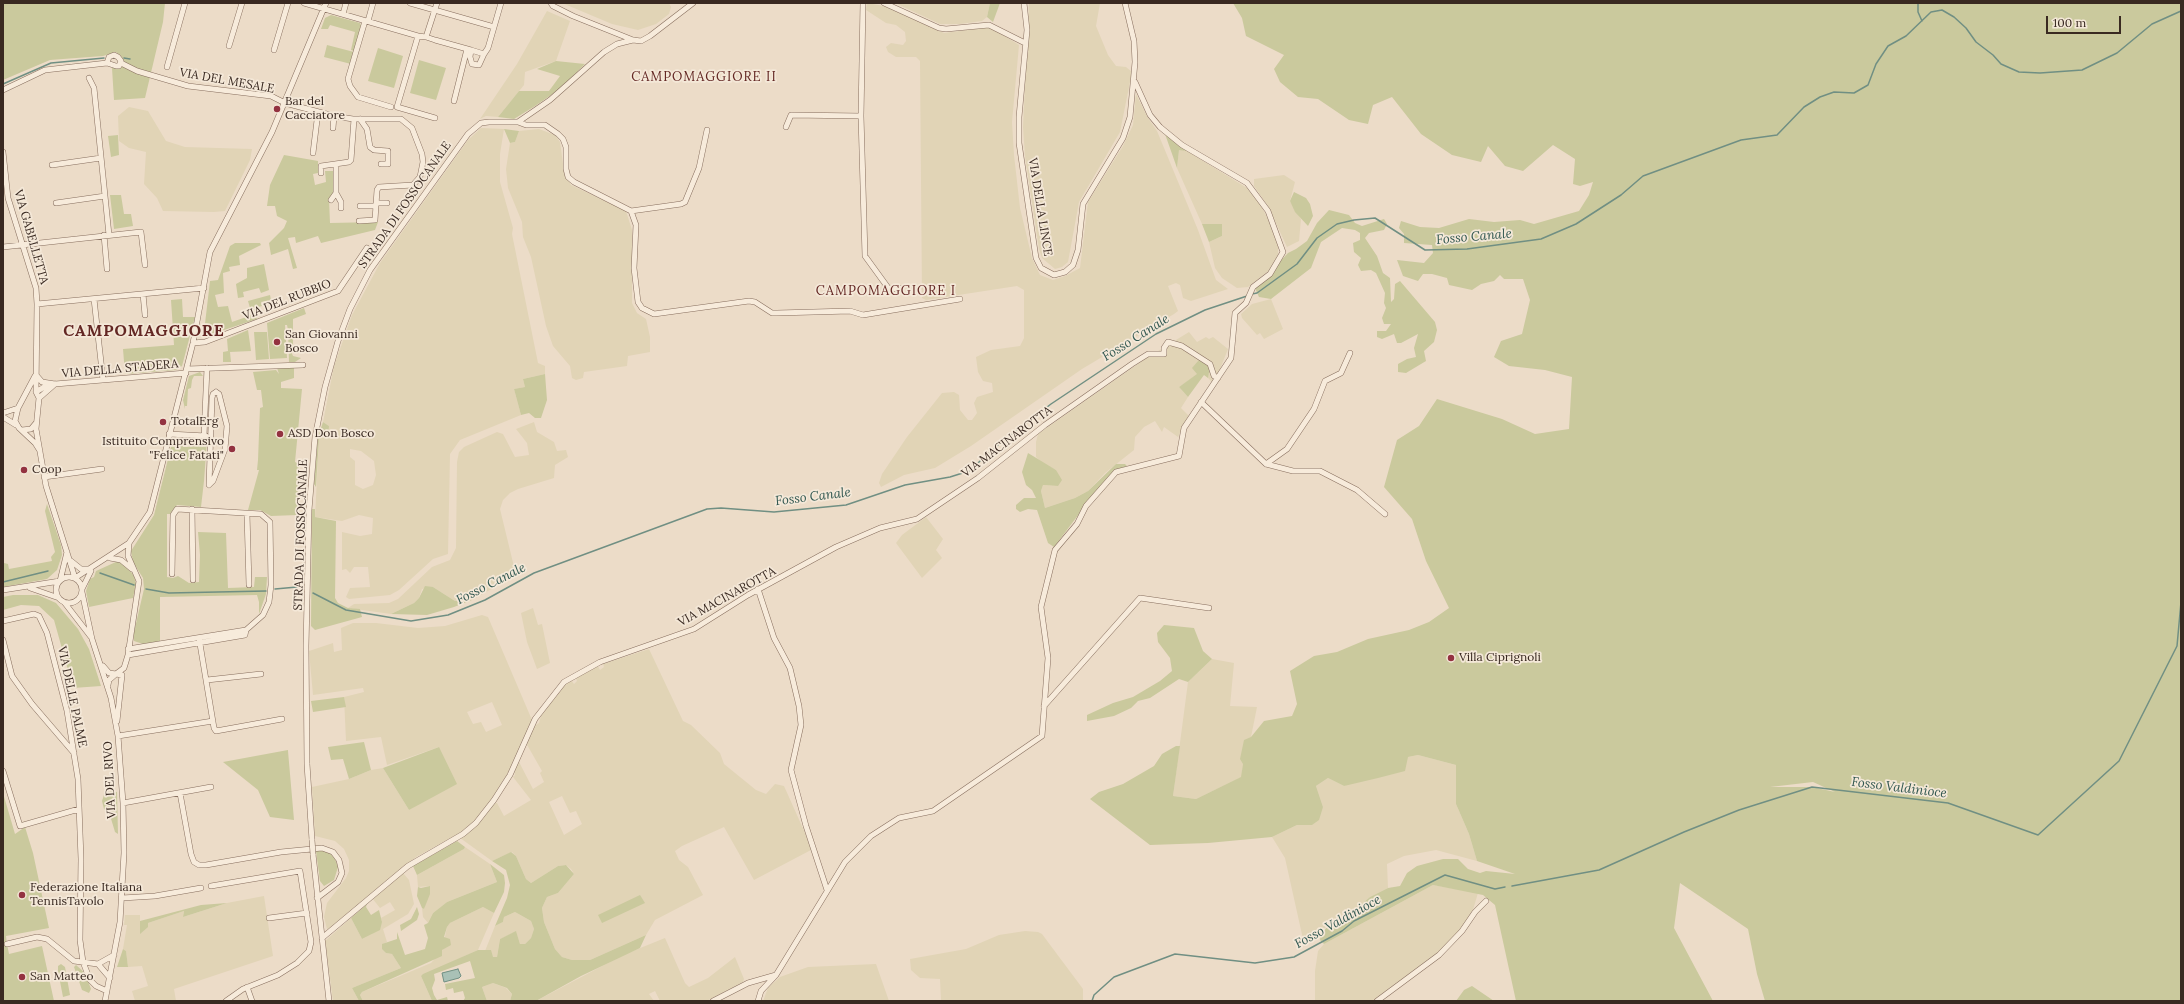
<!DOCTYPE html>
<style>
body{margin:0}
#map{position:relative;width:2184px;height:1004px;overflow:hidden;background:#ecdcc8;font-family:Lora,serif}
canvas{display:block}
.frame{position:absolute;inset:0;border:4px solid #392921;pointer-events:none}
.scale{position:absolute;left:2046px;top:16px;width:75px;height:18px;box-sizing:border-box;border:2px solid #392921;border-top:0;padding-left:5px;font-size:12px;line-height:14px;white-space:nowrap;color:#392921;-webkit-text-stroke:3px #f4e8d8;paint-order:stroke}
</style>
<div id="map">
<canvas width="2184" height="1004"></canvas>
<div class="frame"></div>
<div class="scale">100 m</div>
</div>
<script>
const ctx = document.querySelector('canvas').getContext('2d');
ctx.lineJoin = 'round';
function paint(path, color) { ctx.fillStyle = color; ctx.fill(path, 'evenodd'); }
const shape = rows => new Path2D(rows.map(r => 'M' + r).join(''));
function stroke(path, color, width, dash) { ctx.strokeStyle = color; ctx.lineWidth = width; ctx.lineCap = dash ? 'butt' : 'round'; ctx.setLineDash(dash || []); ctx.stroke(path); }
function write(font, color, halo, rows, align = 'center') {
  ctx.font = font + ' Lora,serif'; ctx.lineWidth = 3.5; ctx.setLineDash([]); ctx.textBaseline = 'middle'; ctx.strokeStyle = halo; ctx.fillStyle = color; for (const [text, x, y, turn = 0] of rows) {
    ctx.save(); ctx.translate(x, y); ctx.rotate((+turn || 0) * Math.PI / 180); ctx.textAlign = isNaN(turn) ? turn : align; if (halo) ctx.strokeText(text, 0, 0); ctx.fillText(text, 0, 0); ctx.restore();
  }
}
paint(shape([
 [562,3,669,3,671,7,669,14,656,24,638,30,612,24],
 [867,3,884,6,944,33,990,27,1019,45,1012,122,1014,155,1020,208,1032,258,1040,275,1053,280,1065,276,1080,268,1088,202,1123,146,1133,125,1136,94,1148,118,1157,131,1198,230,1216,280,1228,289,1191,301,1183,298,1180,285,1176,283,1168,286,1178,311,1174,314,1082,369,971,446,935,468,904,475,881,487,879,483,882,474,907,437,942,393,954,392,959,395,960,410,968,420,972,420,977,413,974,403,977,397,993,392,992,383,983,381,978,372,976,357,991,350,1020,346,1024,338,1024,290,1017,286,926,300,922,298,920,61,916,57,896,57,888,52,886,47,891,43,903,45,906,41,905,32,896,25,886,23,866,10],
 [895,3,990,3,987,17,982,21,960,24,940,24],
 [1029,3,1100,3,1096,26,1108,55,1116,66,1126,67,1132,72,1120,132,1079,202,1068,262,1062,267,1055,269,1042,258,1039,249,1025,156,1023,127],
 [547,11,570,21,556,61,525,72,524,85,498,117,486,116,480,119,517,64],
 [129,107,148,111,166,141,185,147,252,149,250,160,225,211,214,212,163,211,157,198,144,184,146,152,129,148,119,141,118,116],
 [481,128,504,129,500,154,500,182,513,228,512,234,538,363,545,366,545,374,523,379,525,387,514,389,521,415,460,440,450,454,448,554,433,559,399,590,390,595,349,599,346,597,350,588,370,587,368,567,354,567,350,573,346,569,342,570,342,532,360,536,372,534,373,518,359,515,342,521,315,517,319,438,329,426,323,422,334,366,352,315,380,263,468,140],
 [350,449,361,451,374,461,376,475,373,485,363,489,355,485,355,461,350,457],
 [539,129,555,135,560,142,564,171,571,185,626,211,632,230,632,303,637,313,646,319,650,337,650,352,628,356,627,366,584,372,583,378,576,380,572,378,570,366,553,346,546,326,531,257,523,237,522,222,508,188,506,169,510,143,515,142,519,131],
 [1179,149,1187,151,1247,188,1260,204,1268,219,1278,242,1278,255,1271,269,1248,287,1237,288,1222,278,1215,268,1209,242,1222,236,1222,225,1202,224,1177,168],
 [1284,175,1295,182,1290,201,1301,219,1299,241,1287,247,1268,206,1254,186,1254,179],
 [1271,299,1283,329,1264,339,1260,333,1257,335,1242,318,1241,314,1252,304],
 [1189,332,1197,342,1206,337,1209,339,1213,337,1228,349,1218,374,1212,382,1208,378,1209,367,1179,387,1188,397,1181,408,1189,416,1178,437,1164,427,1162,432,1155,421,1144,427,1135,437,1134,450,1105,473,1088,491,1075,498,1045,508,1041,491,1043,485,1058,486,1056,470,1042,463,1036,457,1036,442,1038,434,1145,359],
 [534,422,537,432,554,442,557,451,566,450,568,457,555,465,554,478,518,489,510,493,503,500,500,509,516,575,472,600,455,601,433,587,422,589,419,598,414,603,391,614,348,608,354,604,389,603,398,599,432,567,450,560,456,548,457,462,459,452,464,447,497,432,503,434,515,457,529,455,527,443,516,429],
 [926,517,943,539,936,550,942,558,922,578,896,543,902,535],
 [533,608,538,625,542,624,550,663,537,669,527,642,521,613],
 [482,615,488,617,532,720,512,766,490,802,497,803,504,816,531,800,513,777,515,775,514,771,518,760,533,789,544,782,540,773,542,771,526,743,534,726,539,723,541,716,563,687,571,680,574,684,577,681,576,678,598,666,600,670,604,667,603,664,649,649,683,721,691,725,720,753,724,764,756,790,766,794,775,784,784,786,805,833,811,850,754,880,724,827,682,846,675,851,679,860,688,867,703,895,655,920,646,935,590,960,572,960,562,957,555,949,544,922,542,908,547,897,558,893,574,874,571,869,566,865,558,866,531,883,526,879,516,856,512,852,492,861,456,835,416,857,331,928,327,929,324,917,327,903,346,878,349,871,349,860,344,849,335,841,315,836,312,787,349,779,371,770,383,768,409,810,423,801,439,747,387,765,381,737,346,741,344,697,364,692,363,688,313,695,309,651,333,643,334,652,342,650,341,628,353,623,376,623,418,628,445,626],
 [492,702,502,725,486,732,481,722,473,724,467,712],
 [562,796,570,813,576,811,582,824,564,835,549,802],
 [1212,659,1234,663,1230,706,1257,707,1251,737,1243,764,1242,777,1196,799,1173,796,1188,682],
 [1418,755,1456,765,1456,804,1469,834,1477,861,1436,850,1404,856,1387,864,1388,888,1370,897,1346,917,1303,939,1285,858,1272,837,1297,825,1312,825,1323,807,1316,786,1328,778,1344,786,1408,757],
 [465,847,490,864,497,882,447,902,433,913,428,923,423,917,422,908,424,909,430,886,418,887,417,875,464,849],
 [403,873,409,880,414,904,408,914,383,929,387,942,382,945,386,953,392,954,401,968,352,988,359,1001,333,1001,325,941,351,918,362,939,372,934,382,922,381,918,395,910,390,902,380,908,372,898],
 [1433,885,1478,893,1472,913,1462,929,1443,950,1373,1001,1315,1001,1315,971,1318,951,1324,944],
 [264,896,273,956,174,989,176,1001,135,1001,132,991,148,986,142,966,128,967,126,951,123,949,127,925,124,925,125,915,140,915,140,921,148,923,184,911,183,917,227,903],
 [483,907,494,913,478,950,421,976,432,1001,363,1001,360,995,362,992,431,963,442,951,447,927,450,923],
 [515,912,531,921,534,929,531,938,525,944,520,944,516,932,500,939,497,957,493,957,485,951,495,926,503,922,504,917],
 [1025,931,1038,932,1042,934,1083,989,1083,1001,941,1001,940,979,920,978,911,970,910,959,966,949,999,935],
 [665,938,685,983,689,987,708,978,735,957,744,979,743,982,707,1001,660,1001,655,991,649,994,654,1001,536,1001,623,955],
 [876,964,889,1001,763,1001,768,988,780,977,808,967],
 [493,983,506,988,512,994,510,1001,487,1001,482,987]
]), '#e1d4b6');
paint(shape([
 [3,3,165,3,163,22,145,98,114,100,112,68,121,67,124,62,121,56,116,52,103,56,50,60,3,80],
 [990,3,1000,3,993,22,987,17],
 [1233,3,2181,3,2181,1001,1765,1001,1757,974,1748,929,1680,883,1674,928,1713,1001,1516,1001,1495,905,1483,895,1433,885,1324,944,1320,940,1321,934,1329,925,1346,917,1370,897,1388,888,1400,886,1407,873,1417,866,1443,859,1458,859,1468,869,1480,873,1486,871,1515,874,1477,861,1469,834,1456,804,1456,765,1418,755,1408,757,1405,771,1378,778,1344,786,1328,778,1316,786,1323,807,1319,820,1312,825,1297,825,1272,837,1208,843,1150,845,1090,799,1099,792,1123,784,1154,766,1162,754,1176,746,1180,746,1173,796,1196,799,1241,777,1243,764,1240,759,1244,740,1251,737,1264,721,1292,716,1297,704,1290,671,1314,656,1337,652,1368,639,1409,630,1429,622,1449,608,1426,561,1412,519,1384,487,1397,440,1419,426,1437,399,1502,419,1535,434,1569,429,1572,377,1545,370,1509,366,1494,357,1501,341,1522,334,1530,300,1523,279,1504,279,1500,275,1494,281,1481,284,1472,290,1449,285,1447,278,1432,274,1423,274,1418,281,1403,276,1397,260,1424,263,1433,253,1432,245,1404,243,1404,234,1399,228,1401,221,1420,227,1439,228,1469,219,1494,222,1520,220,1534,224,1579,211,1589,195,1593,182,1580,186,1573,184,1575,159,1553,145,1523,171,1505,166,1488,146,1481,162,1452,155,1421,134,1392,97,1373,105,1368,124,1349,120,1318,99,1298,97,1280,82,1274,69,1284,55,1246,36,1242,18],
 [1813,782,1835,792,1812,787,1770,787],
 [331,15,360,23,361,26,354,51,351,50,355,32,330,25,328,29,321,29,325,18],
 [327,45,354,52,351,64,324,57],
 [378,48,403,56,394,88,368,81],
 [419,60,446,68,436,100,410,93],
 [556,61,585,64,560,89,535,106,514,119,498,117,519,91,549,91,560,76,537,69],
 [504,129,519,131,515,142,510,143],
 [1165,134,1187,151,1179,150,1177,168],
 [118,135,119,155,111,157,108,136],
 [284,155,318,161,318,173,313,174,315,185,326,182,325,171,333,171,333,193,329,199,330,223,378,222,375,230,321,243,318,236,296,243,295,237,288,238,297,268,293,269,288,249,271,255,269,243,284,228,287,221,277,216,275,206,267,206,270,185],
 [1294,192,1306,198,1310,204,1313,216,1308,226,1295,212,1290,201],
 [110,195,121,195,124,214,131,214,133,226,114,229],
 [1329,210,1349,215,1355,223,1362,226,1384,219,1387,224,1384,230,1369,233,1365,238,1377,256,1383,273,1390,278,1391,302,1394,299,1395,284,1400,281,1435,322,1437,330,1434,342,1424,351,1426,361,1406,373,1398,372,1398,364,1407,359,1416,357,1414,348,1418,334,1401,343,1397,343,1394,334,1382,339,1377,337,1377,331,1386,331,1391,324,1384,324,1382,318,1386,308,1384,303,1385,293,1376,273,1371,270,1361,271,1358,265,1361,258,1354,252,1353,243,1360,240,1360,233,1355,230,1342,228,1321,242,1311,268,1271,299,1259,297,1255,288,1288,253,1296,249,1307,241,1317,223],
 [1202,224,1222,224,1222,236,1209,242],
 [235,243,260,243,261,245,239,256,240,265,229,267,230,271,223,273,224,293,215,295,218,307,228,306,232,322,252,315,248,301,270,295,271,300,261,302,262,306,254,308,257,319,206,336,204,332,210,281,218,280,230,246],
 [264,264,269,290,261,293,259,288,243,292,244,297,238,298,236,284,247,278,247,268],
 [182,299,183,317,195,317,182,366,176,370,125,374,123,349,174,345,171,300],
 [304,308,306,314,293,319,293,348,290,349,293,356,301,358,295,362,289,362,288,330,287,325,282,325,285,325,287,358,270,359,267,323],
 [248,330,251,351,230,352,231,362,223,362,223,352,228,351,227,339],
 [254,332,267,332,269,359,256,360],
 [1199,360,1210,367,1208,378,1204,375,1188,397,1179,387,1197,374,1192,368],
 [294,367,294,378,281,382,281,388,302,389,295,462,299,464,297,515,271,516,260,510,248,510,259,470,257,470,258,460,260,408,263,407,261,390,257,390,253,372,276,370,279,374,277,368],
 [200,372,203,376,194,376,192,380,191,388,188,389,187,406,185,406,185,409,183,400,189,376],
 [545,374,547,400,541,418,535,418,529,413,521,415,514,389,525,387,523,379],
 [323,422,329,426,328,434,319,438,316,487,314,484,318,437],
 [177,439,184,439,183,447,188,447,192,446,193,439,207,440,204,481,201,507,177,505,170,514,167,514,167,577,173,578,178,576,189,583,199,582,200,555,198,532,226,533,228,588,254,587,255,577,267,577,266,594,259,614,259,602,257,595,160,597,160,642,143,644,134,641,134,632,144,589,143,578,133,562,131,551,154,515,171,447,173,441],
 [1028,453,1056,470,1062,480,1058,486,1043,485,1041,491,1045,508,1075,498,1088,491,1116,464,1125,464,1127,466,1117,470,1084,505,1079,514,1054,547,1048,543,1037,510,1028,509,1020,512,1016,509,1016,505,1024,498,1036,498,1032,490,1026,485,1022,472],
 [47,504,61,545,62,555,57,570,47,579,3,587,3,560,4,563,8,564,9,569,52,561,51,557,55,552,45,511],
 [312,509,315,509,315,517,336,521,335,598,338,603,348,608,360,609,362,617,315,630,311,626],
 [118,561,128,568,134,576,136,584,133,598,89,607,86,591,90,579,94,577,96,571],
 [425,586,433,587,455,601,472,600,454,607,427,615,391,614,414,603,419,598],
 [13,595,38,595,56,603,78,629,89,649,101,686,73,688,54,620,39,606,21,605,3,610,3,597],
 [1164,625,1194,628,1203,651,1212,659,1188,682,1179,679,1150,698,1138,701,1131,708,1114,716,1087,721,1087,715,1113,703,1133,697,1160,681,1172,671,1170,658,1158,642,1157,633],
 [344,697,346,707,313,712,311,701],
 [364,742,371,770,349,779,343,759,331,760,328,747],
 [439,747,457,784,409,810,383,768],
 [288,750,288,751,294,820,270,817,258,790,223,762],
 [112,791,117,792,118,834,115,832,109,812,104,809,102,801,104,795],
 [3,793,15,834,25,827,33,853,49,928,6,936,7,944,9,954,42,946,54,1001,3,1001],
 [457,841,465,847,464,849,417,875,413,866],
 [323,850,329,852,335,859,338,867,334,880,324,886,320,881,316,851],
 [511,852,516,856,526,879,531,883,558,866,566,865,574,874,558,893,547,897,542,908,544,922,555,949,562,957,572,960,590,960,646,935,640,948,581,976,536,1001,510,1001,512,994,507,988,493,983,482,987,487,1001,463,1001,465,998,463,991,454,993,453,988,446,990,445,984,475,978,470,961,434,974,435,980,432,988,434,995,437,1000,447,997,448,1001,432,1001,421,976,423,974,478,950,491,950,493,957,497,957,500,939,516,931,520,944,525,944,531,938,534,929,531,921,515,912,504,917,503,922,495,926,507,898,510,885,506,870,492,861],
 [490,864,504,875,505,883,504,892,494,913,483,907,450,923,447,927,444,937,450,939,451,945,442,950,442,956,362,992,360,995,363,1001,359,1001,352,988,401,968,392,954,386,953,382,949,382,944,397,939,397,932,405,955,425,949,428,938,424,925,428,923,433,913,447,902,497,882],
 [430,886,430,894,424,909,422,908,417,896,418,887,421,888],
 [640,895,645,903,602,923,598,915],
 [227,903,183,917,184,911,148,923,148,927,140,934,140,921,201,905],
 [367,904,366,907,371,915,379,910,382,922,380,930,362,939,351,918],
 [417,907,419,914,417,920,401,931,400,925,411,919],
 [123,949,126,951,128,967,117,967],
 [61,964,65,967,70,995,63,997,58,971,58,966],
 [76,965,85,973,91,989,89,993,82,990,74,967],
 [1472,986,1494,1001,1456,1001,1464,990]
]), '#cac99d');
const water = shape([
 [458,969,461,976,459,978,444,982,442,973,458,969]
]);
paint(water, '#a9c1b6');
stroke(water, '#708f83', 1);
stroke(shape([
 [1918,3,1918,12,1922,21],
 [113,58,114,58],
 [124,58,130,59],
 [3,84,51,63,104,58],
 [1252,294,1257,293,1297,264,1317,238,1337,224,1354,220,1375,218,1425,250,1467,249,1541,239,1576,224,1621,195,1643,176,1741,140,1777,135,1804,107,1820,97,1834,92,1854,93,1868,85,1876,64,1888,46,1906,36,1931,12,1942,10,1954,17,1966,28,1976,42,1993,55,2001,64,2019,72,2040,73,2082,70,2117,53,2152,24,2181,11],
 [100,573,134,585],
 [3,582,48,571],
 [146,589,169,593,266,591],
 [275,589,297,587],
 [313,593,346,610,411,621,448,615,485,600,534,573,707,509,721,508,774,512,846,505,905,485,950,477,969,471,999,444,1051,404,1156,334,1205,310,1247,296],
 [1512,886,1599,870,1684,832,1739,810,1812,787,1948,803,2038,835,2119,761,2177,646,2181,602],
 [1092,1001,1094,995,1114,977,1175,954,1255,963,1294,957,1342,931,1354,921,1445,875,1495,889,1505,887]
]), '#708f83', 1.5);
const minor = shape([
 [304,3,418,36,426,37,435,40,471,50,484,54,479,65,472,64,470,57,471,50],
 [410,3,494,27],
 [551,3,553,6,573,16,633,40,641,41,650,36,693,3],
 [863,3,861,116,865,256,889,289,900,288],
 [884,3,939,28,946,29,989,25,1025,43],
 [1024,3,1027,30,1019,117,1019,143,1036,258,1041,268,1054,275,1065,272,1073,265,1078,250,1083,204,1123,138,1130,117,1135,62,1134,41,1125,3],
 [343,14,346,3],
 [365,21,348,79,350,86,358,97,391,107],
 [368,21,373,3],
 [418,36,397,107,435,118],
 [426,37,437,3],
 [229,46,242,3],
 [274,50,288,3],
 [484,54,488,48,501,3],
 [121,63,137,71,188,86,271,96,285,103,334,116,353,119,401,119,412,128,422,154,423,162,420,177,413,185,379,187,377,190,375,220,359,221],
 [167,67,185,3],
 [89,78,94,88,109,235],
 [3,90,45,70,107,63,116,66,119,66,121,61,118,57,114,55,109,57,107,63],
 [454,101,467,49],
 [360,119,367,129,370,147,374,150,388,151,388,164,381,164],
 [518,122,526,125,545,125,558,134,563,139,566,147,566,169,568,177,574,182,631,211,681,204,685,202,699,168,707,130],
 [786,127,791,115,861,116],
 [333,128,334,116],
 [3,152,8,198,36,288,37,304,36,392,39,398,36,429,46,486,75,578],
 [313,153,318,112],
 [336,164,336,193,341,202,341,208],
 [52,165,101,158],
 [321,173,321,166,349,162,351,160,354,119],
 [331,200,336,193],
 [56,203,105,196],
 [376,203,387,203],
 [360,206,376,206],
 [631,211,636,225,634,268,638,302,642,308,654,314,749,301,755,302,772,313,777,313,850,311,863,315,960,299],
 [104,235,107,269],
 [3,247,141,232,145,265],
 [143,294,145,315],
 [94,299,103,380],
 [37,304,204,288],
 [193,343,205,342,338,291,367,248],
 [187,369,303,365],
 [36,375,42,382,55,384,186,373],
 [35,376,18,408,15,421,19,428,35,443,40,451],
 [36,392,49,384],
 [216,392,219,394,227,426,225,449,213,481,209,485,212,398,213,394,216,392],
 [39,398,55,384],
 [1201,402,1266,464,1293,471,1320,471,1357,490,1385,514],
 [3,413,18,408],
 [3,417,16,425],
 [22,430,31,429,36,423],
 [169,434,206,436],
 [204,436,207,368],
 [1266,464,1287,449,1314,409,1325,381,1341,373,1350,353],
 [44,477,102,469],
 [192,509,193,580],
 [247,514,249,585],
 [110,558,121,560,132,569],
 [71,561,81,569,90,569],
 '56 590a13 13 0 1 1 26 0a13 13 0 1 1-26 0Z',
 [75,578,129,543,150,512,193,343,210,252,272,132,326,3],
 [30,588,59,598],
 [82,589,91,571],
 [758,589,774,638,790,668,799,706,801,725,791,770,806,826,827,890],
 [3,590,60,581,67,552],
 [82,592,92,639,111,698,118,736,123,803,124,853,120,922,105,1001],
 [64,602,91,637],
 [3,621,34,614,39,616,47,633,67,711,78,779,81,859,80,940,83,962,90,980,96,986,107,991],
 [199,638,214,728,216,731,282,719],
 [3,640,12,676,32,704,74,753],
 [128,649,246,630],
 [128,655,245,635,246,630,263,615,269,602,271,585,270,522,261,514,177,509,173,515,172,574],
 [103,666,109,673,116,674,124,668,128,655,139,581,128,556,129,543],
 [207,680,261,674],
 [108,685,109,680,116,674,122,675,117,721],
 [1044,706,1140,598,1209,608],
 [118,736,213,721],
 [3,771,20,826,79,809],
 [180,793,191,854,194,862,199,865,206,865,281,852,322,848,333,852,339,860,342,873,338,882,317,898],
 [123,803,211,787],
 [312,840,307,764,306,646,309,510,315,437,325,387,338,341,350,309,370,270,468,134,481,123,489,122,518,122,550,100,604,52,617,44,633,40],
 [313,854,329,1001],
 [211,886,300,871,311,942,309,951,297,963,278,975,243,989,226,1001],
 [122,898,155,896,201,888],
 [269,918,307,913],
 [322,938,408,866,463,834,476,823,494,800,510,775,535,719,564,682,600,662,694,629,748,595,836,547,880,528,917,519,978,478,1045,425,1132,364,1148,354,1164,354,1164,348,1168,342,1182,346,1210,364,1214,376,1218,378],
 [7,944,37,937,47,939,74,961,98,964,114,955],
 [98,964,110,978],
 [247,987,252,1001],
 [713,1001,748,983,776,975],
 [758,1001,761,991,776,975,845,862,871,836,899,818,933,811,1042,736,1048,658,1041,607,1055,550,1077,524,1086,506,1116,472,1179,456,1184,428,1231,358,1235,313,1246,303,1253,287,1270,274,1283,252,1268,211,1247,183,1182,145,1160,127,1150,115,1135,82],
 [1377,1001,1439,955,1462,931,1475,912,1486,901]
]);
stroke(minor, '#876e5e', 6);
stroke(minor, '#f7ebdb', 5);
const minorBridge = shape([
 [312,840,313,854]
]);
stroke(minorBridge, '#876e5e', 6, []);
stroke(minorBridge, '#f7ebdb', 5);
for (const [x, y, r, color] of [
 [277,109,4,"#933240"],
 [277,342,4,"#933240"],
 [163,422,4,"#933240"],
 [280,434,4,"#933240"],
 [232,449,4,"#933240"],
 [24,470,4,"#933240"],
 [1451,658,4,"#933240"],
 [22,895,4,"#933240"],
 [22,977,4,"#933240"]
]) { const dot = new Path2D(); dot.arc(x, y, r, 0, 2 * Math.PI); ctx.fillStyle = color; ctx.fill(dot); stroke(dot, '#f4e8d8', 1.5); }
write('12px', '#392921', '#f4e8d8', [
 ["VIA DEL MESALE",227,81,10],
 ["STRADA DI FOSSOCANALE",405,205,-55],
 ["VIA DELLA LINCE",1040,207,81],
 ["VIA GABELLETTA",31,237,74],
 ["VIA DEL RUBBIO",287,300,-21],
 ["VIA DELLA STADERA",120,369,-5],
 ["VIA MACINAROTTA",1007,442,-37],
 ["STRADA DI FOSSOCANALE",301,535,-88],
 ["VIA MACINAROTTA",727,597,-29],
 ["VIA DELLE PALME",72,697,78],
 ["VIA DEL RIVO",110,780,-93]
]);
write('12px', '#392921', '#f4e8d8', [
 ["Bar del",285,102],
 ["Cacciatore",285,116],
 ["San Giovanni",285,335],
 ["Bosco",285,349],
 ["TotalErg",171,422],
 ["ASD Don Bosco",288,434],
 ["Istituito Comprensivo",224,442,"right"],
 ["\"Felice Fatati\"",224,456,"right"],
 ["Coop",32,470],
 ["Villa Ciprignoli",1459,658],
 ["Federazione Italiana",30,888],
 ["TennisTavolo",30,902],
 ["San Matteo",30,977]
], 'left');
ctx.letterSpacing = '1px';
write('13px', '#632723', '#f4e8d8', [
 ["CAMPOMAGGIORE II",704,77],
 ["CAMPOMAGGIORE I",886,291]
]);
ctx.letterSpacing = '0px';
write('italic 13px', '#315750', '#f4e8d8', [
 ["Fosso Canale",1474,237,-5],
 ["Fosso Canale",1136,338,-32],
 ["Fosso Canale",813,497,-7],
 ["Fosso Canale",491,584,-27],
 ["Fosso Valdinioce",1899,788,7],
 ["Fosso Valdinioce",1338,922,-29]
]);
ctx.letterSpacing = '1px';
write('bold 16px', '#632723', '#f4e8d8', [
 ["CAMPOMAGGIORE",144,331]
]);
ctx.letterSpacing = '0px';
</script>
